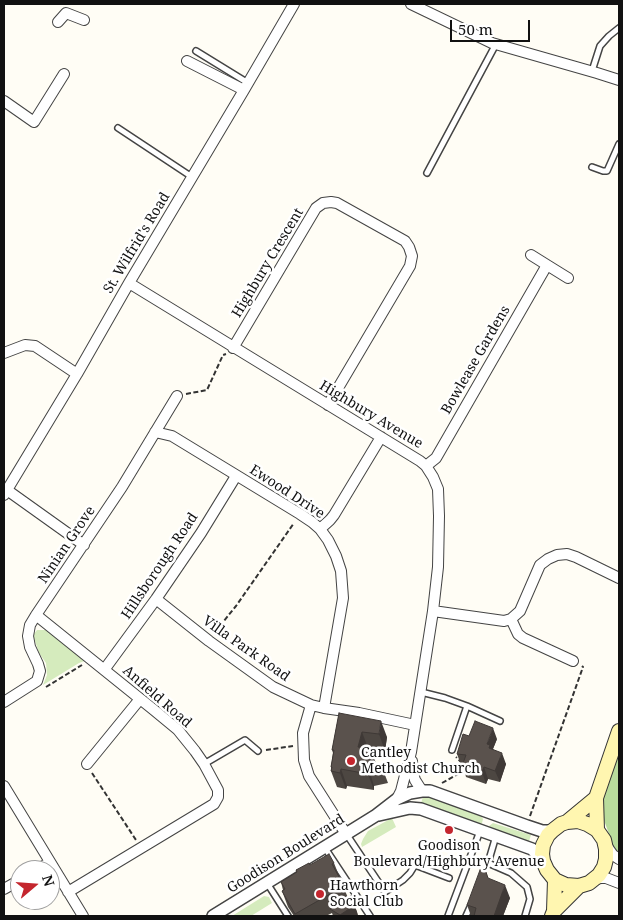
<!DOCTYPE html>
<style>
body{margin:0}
#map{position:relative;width:623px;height:920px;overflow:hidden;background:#fffdf5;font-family:"Noto Serif",serif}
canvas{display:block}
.frame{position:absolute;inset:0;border:5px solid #111;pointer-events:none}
.north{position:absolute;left:10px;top:860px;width:50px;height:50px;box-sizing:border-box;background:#fff;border:1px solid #a0a0a0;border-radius:50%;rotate:72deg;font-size:14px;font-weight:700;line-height:20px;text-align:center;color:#111}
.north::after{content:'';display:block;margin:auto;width:18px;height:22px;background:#c4262e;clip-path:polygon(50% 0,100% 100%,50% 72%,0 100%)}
.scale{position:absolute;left:450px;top:20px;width:80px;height:22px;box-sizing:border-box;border:2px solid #111;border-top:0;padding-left:6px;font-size:15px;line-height:18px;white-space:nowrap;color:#111;-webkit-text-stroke:4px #fff;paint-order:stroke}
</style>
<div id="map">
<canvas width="623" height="920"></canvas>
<div class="frame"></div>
<div class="north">N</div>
<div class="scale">50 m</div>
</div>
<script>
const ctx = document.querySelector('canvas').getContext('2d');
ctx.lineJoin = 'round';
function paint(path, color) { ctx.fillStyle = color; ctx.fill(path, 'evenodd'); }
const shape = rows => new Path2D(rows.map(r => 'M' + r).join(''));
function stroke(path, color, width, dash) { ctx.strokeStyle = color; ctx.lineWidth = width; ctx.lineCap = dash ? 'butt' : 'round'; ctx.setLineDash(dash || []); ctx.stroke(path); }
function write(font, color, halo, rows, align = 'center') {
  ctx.font = font + ' "Noto Serif",serif'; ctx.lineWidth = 5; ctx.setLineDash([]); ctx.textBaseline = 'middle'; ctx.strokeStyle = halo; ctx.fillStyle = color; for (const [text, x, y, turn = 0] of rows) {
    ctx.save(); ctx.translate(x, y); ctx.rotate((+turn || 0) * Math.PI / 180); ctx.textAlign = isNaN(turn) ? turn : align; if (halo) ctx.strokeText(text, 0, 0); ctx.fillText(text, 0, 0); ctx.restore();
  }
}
paint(shape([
 [37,630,47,630,87,660,79,663,43,685,47,675,46,663,39,653,33,635],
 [426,796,481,816,483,819,482,823,479,825,420,806,423,797],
 [392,818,396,827,362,847,361,844,363,839,368,831],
 [493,823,531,835,528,844,490,829,489,826],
 [264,896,269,897,272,903,251,916,232,916]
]), '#d5ebbd');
paint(shape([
 [619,734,619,859,618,859,596,798]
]), '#b9dc9c');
const service = shape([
 [196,51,248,83],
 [592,71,600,46,609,36,619,28],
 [118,128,192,177],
 [592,167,603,171,607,171,619,144],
 [427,173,496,44],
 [421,692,445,698,467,706,452,750],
 [467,706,500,721],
 [204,764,245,740,258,751],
 [347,835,385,892,403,880,410,873,415,865,449,878],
 [496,836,488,863,511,873,527,887,530,899,525,916],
 [325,848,370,916],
 [267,883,288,916],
 [448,916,480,831],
 [466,916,471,905]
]);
const minor = shape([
 [411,4,492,43,597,73,619,80],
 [58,22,66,13,84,20],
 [187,61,244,90],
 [4,101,34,122,64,74],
 [531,255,547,265],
 [129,283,420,461,426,466,433,477,438,489,439,516,438,567,433,611,411,752,401,791,397,799],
 [233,348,316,208,323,203,331,202,337,203,405,241,409,247,412,256,410,266,328,405],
 [4,353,25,345,35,346,77,374],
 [155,432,172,436,300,514,312,522,320,529,328,540,336,556,341,571,343,598,324,708],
 [426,466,436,458,547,265,568,278],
 [7,490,84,545],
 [4,495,77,374,129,283,244,90,294,4],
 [320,529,330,520,334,515,381,437],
 [156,599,209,641,273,687,311,705,324,708,359,713,415,725],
 [433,611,504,621,511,619,520,611,540,565,548,559,557,555,567,554,576,557,619,578],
 [36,615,154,710,178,730,195,751,204,764,218,790,218,797,214,804,68,892],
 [511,619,518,634,523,638,573,661],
 [104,670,156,599,201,533,236,476],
 [4,702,37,681,40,671,38,664,30,647,28,636,30,625,36,615,122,487,177,396],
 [311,705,303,733,304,760,309,776,346,834],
 [412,761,413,773,415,780,422,791],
 [87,764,140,699],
 [4,786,83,916],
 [606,845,613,855,619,859],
 [37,870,50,862],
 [594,879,601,878,606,878,619,883],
 [4,889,20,880]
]);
const tertiary = shape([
 [379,815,410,808,421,809,532,849,543,861],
 [213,916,346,834,375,816,397,799,410,793,422,791,430,791,527,826,542,831,552,831]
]);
const secondary = shape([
 [567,822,578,821,587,824,597,830,604,840,606,849,606,859,604,867,599,875,589,883,579,886,566,885,555,880,547,870,543,861,542,854,543,845,548,835,552,831,561,824,567,822,596,798],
 [597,830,596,798,619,731],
 [554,911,579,886],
 [552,916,554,911,555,880]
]);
stroke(service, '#444', 8);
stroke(minor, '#444', 12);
stroke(tertiary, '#444', 14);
stroke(secondary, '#333', 16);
stroke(shape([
 [186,394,207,390,223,355,226,354],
 [215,632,236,606,294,523],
 [46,687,82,665],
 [266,750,293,746],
 [92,773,136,840],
 [442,783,460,773,461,762,456,757],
 [530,816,583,667,582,666]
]), '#333', 2, [5, 2.5]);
stroke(service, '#fff', 5);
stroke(minor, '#fff', 10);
stroke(tertiary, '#fff', 11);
stroke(secondary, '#fff6b0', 14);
paint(shape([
 [339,713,387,737,385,751,368,748,367,749,369,752,372,753,376,764,382,767,388,783,374,786,374,790,347,786,346,789,337,787,331,771,331,767,333,753,332,750],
 [497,739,493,749,506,764,500,782,488,779,486,784,466,777,463,765,461,765,457,754],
 [334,863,348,898,351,896,357,912,358,916,333,916,332,913,326,916,294,916,288,907,282,891,283,890,281,882,297,873,296,870,310,865],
 [486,872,488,879,510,898,503,916,471,916,467,905]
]), '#4d4742');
paint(shape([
 [381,721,387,737,385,751,379,734],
 [493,728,497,739,492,751,493,759,487,744],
 [362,732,368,748,364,763,358,747],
 [368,749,371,757,372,753,378,768,370,761],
 [502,753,506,764,500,782,495,771],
 [484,767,488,779,486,784,482,772],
 [341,769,347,786,346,789,340,773],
 [369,769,374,786,374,790,368,774],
 [505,885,510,898,503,916,494,916],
 [351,896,357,912,358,916,341,916,340,915]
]), '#3f3936');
const building = shape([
 [339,713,381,721,379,734,362,732,358,747,368,749,368,752,372,753,370,761,382,767,369,769,368,774,341,769,340,773,331,771,332,767,331,767,334,750,332,750,339,713],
 [475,721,493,728,487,744,490,745,489,748,502,753,495,771,484,767,482,772,462,766,466,755,457,754,463,734,469,736,475,721],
 [329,854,334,863,332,864,344,886,295,914,282,891,285,889,281,882,297,872,296,870,309,863,310,865,329,854],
 [480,870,486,872,488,878,505,885,494,916,474,916,476,908,467,905,480,870],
 [351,896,352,907,340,915,330,909,351,896]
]);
paint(building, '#5a524d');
stroke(building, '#3f3936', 1);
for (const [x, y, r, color] of [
 [351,761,5,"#c4262e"],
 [449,830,5,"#c4262e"],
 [320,894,5,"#c4262e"]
]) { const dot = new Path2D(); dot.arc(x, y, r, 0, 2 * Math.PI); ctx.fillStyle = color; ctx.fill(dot); stroke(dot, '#fff', 2); }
write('14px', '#111', '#fff', [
 ["St. Wilfrid's Road",137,243,-59],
 ["Highbury Crescent",268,263,-59],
 ["Bowlease Gardens",476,360,-60],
 ["Highbury Avenue",371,415,31],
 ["Ewood Drive",287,492,33],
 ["Ninian Grove",67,545,-56],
 ["Hillsborough Road",160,566,-56],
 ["Villa Park Road",246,649,35],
 ["Anfield Road",157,697,41],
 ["Goodison Boulevard",286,854,-32]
]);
write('14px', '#111', '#fff', [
 ["Cantley",361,753],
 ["Methodist Church",361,769],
 ["Goodison",449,846,"center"],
 ["Boulevard/Highbury Avenue",449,862,"center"],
 ["Hawthorn",330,886],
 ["Social Club",330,902]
], 'left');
</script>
